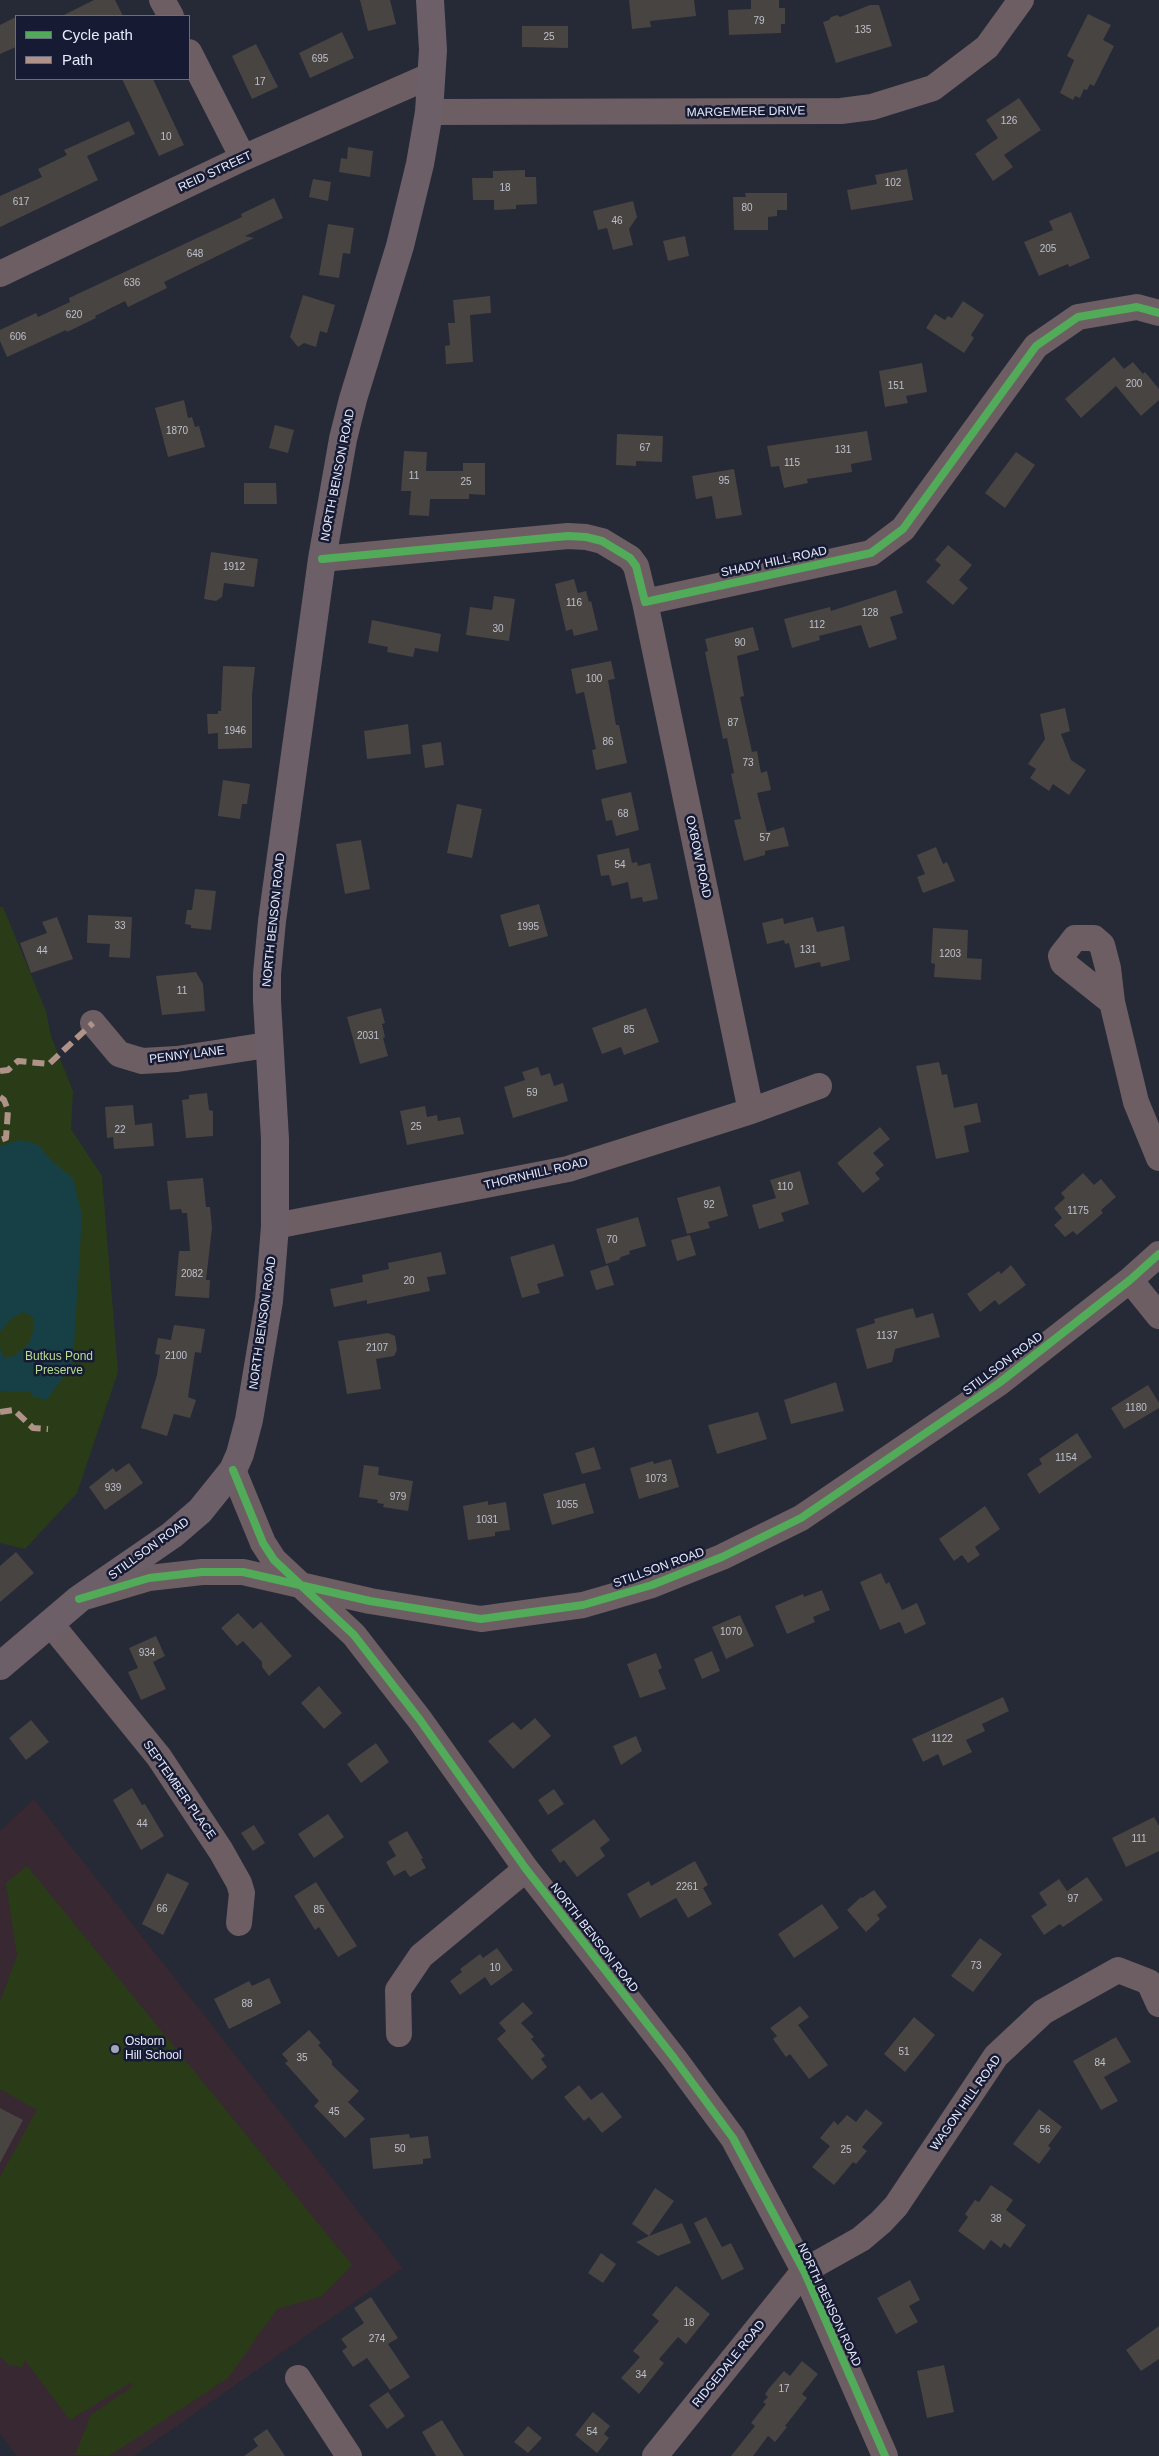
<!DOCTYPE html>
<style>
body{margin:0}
#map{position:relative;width:1159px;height:2456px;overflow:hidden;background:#262936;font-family:Arial,sans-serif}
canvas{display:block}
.legend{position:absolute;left:15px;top:15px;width:175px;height:65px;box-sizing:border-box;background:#161b33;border:1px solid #696e83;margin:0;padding:6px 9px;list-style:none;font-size:15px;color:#e6eafb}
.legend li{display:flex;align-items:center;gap:10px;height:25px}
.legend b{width:25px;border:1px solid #696e83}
</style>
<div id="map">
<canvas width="1159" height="2456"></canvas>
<ul class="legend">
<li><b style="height:6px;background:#51ab58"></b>Cycle path</li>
<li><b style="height:6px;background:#af9288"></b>Path</li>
</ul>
</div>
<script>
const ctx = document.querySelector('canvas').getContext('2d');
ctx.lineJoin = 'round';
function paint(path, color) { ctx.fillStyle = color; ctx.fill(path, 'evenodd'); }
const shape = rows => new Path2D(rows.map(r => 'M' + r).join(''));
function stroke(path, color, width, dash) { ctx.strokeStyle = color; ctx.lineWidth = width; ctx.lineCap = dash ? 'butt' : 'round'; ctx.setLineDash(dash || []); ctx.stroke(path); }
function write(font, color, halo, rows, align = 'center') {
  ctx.font = font + ' Arial,sans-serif'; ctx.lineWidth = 5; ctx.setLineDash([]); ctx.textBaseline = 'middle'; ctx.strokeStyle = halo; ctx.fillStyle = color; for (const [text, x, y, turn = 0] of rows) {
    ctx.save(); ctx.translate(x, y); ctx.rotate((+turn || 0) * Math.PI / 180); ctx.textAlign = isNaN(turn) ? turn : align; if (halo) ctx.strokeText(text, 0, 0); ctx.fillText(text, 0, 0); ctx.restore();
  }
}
paint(shape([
 [34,1799,403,2268,134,2456,17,2456,0,2434,0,1831]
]), '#372831');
paint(shape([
 [0,907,3,907,46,1011,51,1036,73,1091,71,1129,102,1176,118,1372,77,1493,25,1549,0,1543],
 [27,1866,352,2265,322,2296,277,2309,228,2378,109,2456,75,2455,91,2415,132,2387,132,2382,70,2420,25,2360,22,2367,9,2365,0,2356,0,2177,37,2110,0,2089,0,2002,17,1955,6,1883]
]), '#2a3c17');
paint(shape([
 [19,1140,37,1144,54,1163,73,1178,82,1216,73,1363,47,1400,34,1397,30,1392,0,1391,0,1348,4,1358,14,1356,29,1344,33,1331,34,1318,24,1312,11,1319,0,1332,0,1146]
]), '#174046');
paint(shape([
 [94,0,115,0,123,16,62,16],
 [360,0,390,0,396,24,368,31],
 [629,0,694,0,696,16,650,21,651,27,632,29],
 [751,0,779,0,779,8,785,8,785,24,781,24,781,33,729,35,728,10,751,9],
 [870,5,879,5,892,46,836,63,823,22,829,20,831,17,837,15,840,17],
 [1088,14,1111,25,1103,40,1114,46,1094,86,1090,84,1087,90,1084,89,1080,98,1075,96,1073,100,1060,93,1074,60,1067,56],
 [16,17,16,47,0,54,0,25],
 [522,26,568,26,568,48,522,47],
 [342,32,354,58,310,78,299,53],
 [256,44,278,87,252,99,232,56],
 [122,79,153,79,184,145,159,156],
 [1019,98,1041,130,1004,155,1013,167,993,181,975,154,998,138,986,120],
 [129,121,135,134,87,156,98,180,0,227,0,196,42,177,38,169,67,155,64,150],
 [348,147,373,151,370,177,339,172,341,158,347,159],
 [907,169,913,200,851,210,847,190,877,184,875,175],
 [525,170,525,177,536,177,537,204,516,205,516,209,494,210,494,200,473,200,472,178,493,178,493,171],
 [313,179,331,182,328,201,309,197],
 [745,193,787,193,787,210,777,210,777,216,768,217,768,230,734,230,733,197,746,197],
 [274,198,283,218,245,236,254,238,164,282,167,288,128,307,125,301,95,316,96,318,67,332,66,330,7,357,0,341,0,330,36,313,38,317,70,302,69,298,242,217,241,214],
 [633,201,637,217,629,229,633,245,613,250,607,228,598,230,593,211],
 [1071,212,1090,258,1069,267,1068,264,1039,276,1024,242,1053,230,1049,221],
 [328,224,354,228,350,254,343,253,339,278,319,275],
 [685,236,689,256,668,261,663,241],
 [303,295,335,305,327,333,320,331,316,347,304,343,298,347,290,337],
 [490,296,491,313,470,315,473,362,446,364,445,346,450,345,448,323,455,323,453,300],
 [963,301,984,315,971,335,974,338,964,353,926,328,935,314,945,320,948,316,952,318],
 [1114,357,1124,369,1133,362,1143,374,1145,372,1159,389,1159,400,1141,416,1116,386,1081,418,1065,399],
 [922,363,927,392,906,396,908,403,885,407,879,371],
 [184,400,188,418,192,417,195,427,199,426,205,447,168,457,155,408],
 [275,425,294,430,288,453,269,448],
 [867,431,872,460,851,464,852,472,807,479,808,483,784,488,779,466,771,467,767,446],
 [617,434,663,436,662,462,636,461,636,466,616,465],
 [404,451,427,452,426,471,463,471,463,463,485,463,485,495,469,494,469,499,430,499,429,516,409,515,411,491,401,491],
 [1016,452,1035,465,1005,508,985,493],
 [734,469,742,515,716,519,712,496,696,499,692,476],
 [244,483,276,483,277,504,244,504],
 [948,545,972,565,959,580,968,588,953,605,926,582,941,565,935,560],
 [211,552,258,559,254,587,224,583,222,597,216,601,204,599],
 [574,579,578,593,586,591,589,602,591,601,598,630,574,636,572,629,566,631,555,584],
 [896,590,903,613,890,617,897,639,869,648,861,625,819,636,820,640,792,648,784,619,830,607,831,611],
 [494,596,515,599,509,641,466,635,470,607,492,610],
 [372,620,441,634,438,652,415,648,413,657,387,652,388,647,368,643],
 [753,627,759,650,737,656,744,696,740,697,752,752,757,751,761,773,767,771,771,790,757,793,767,832,784,827,789,846,765,851,765,855,744,861,734,820,741,819,731,774,734,773,727,738,723,739,705,652,708,651,705,639],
 [611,661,615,679,608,680,616,725,619,725,627,763,596,770,592,750,596,749,584,692,576,694,571,669],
 [223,666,255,667,252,695,252,748,218,749,218,733,208,734,207,714,218,714,218,711,221,711],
 [1065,708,1070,731,1061,734,1071,760,1086,770,1069,795,1053,784,1049,791,1030,778,1036,769,1028,764,1045,739,1040,714],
 [408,724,411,754,367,759,364,731],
 [441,742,444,765,425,768,422,745],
 [223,780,250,784,247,804,242,804,240,819,218,816],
 [631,792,639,830,616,836,612,820,606,821,601,799],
 [457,804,482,809,472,858,447,853],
 [361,840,370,889,345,894,336,844],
 [936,847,943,864,947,862,955,881,923,893,917,877,925,874,917,855],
 [629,848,632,863,637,862,638,866,650,863,658,899,643,902,642,897,631,899,628,882,612,886,609,875,601,876,597,855],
 [195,889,216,891,211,930,191,928,191,925,185,924,187,910,192,910],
 [539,904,548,936,509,947,500,915],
 [88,915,132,917,130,958,109,957,110,944,87,943],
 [57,917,73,959,31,973,20,943,47,933,42,922],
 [813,917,817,932,844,926,850,960,821,967,820,962,795,968,789,943,785,944,784,940,767,944,762,923,783,918,784,924],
 [933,928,968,930,967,958,982,959,981,980,934,977,935,964,931,963],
 [196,972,203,984,205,1011,162,1015,156,976],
 [381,1008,385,1023,382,1024,385,1037,383,1038,388,1056,360,1064,347,1017],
 [646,1008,659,1042,624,1055,621,1047,602,1054,592,1028],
 [939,1062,942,1075,947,1074,954,1108,977,1103,981,1122,964,1126,969,1152,936,1159,916,1066],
 [538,1067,541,1076,550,1073,554,1086,563,1083,568,1101,513,1118,504,1087,525,1080,522,1072],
 [207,1093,209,1110,213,1111,213,1136,186,1138,182,1100,189,1099,189,1095],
 [133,1105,135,1125,152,1123,154,1146,114,1149,113,1137,107,1138,105,1107],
 [425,1106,427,1117,437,1115,438,1121,460,1117,464,1134,407,1145,400,1111],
 [880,1127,890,1139,873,1153,884,1165,875,1173,880,1179,863,1193,837,1163],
 [800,1171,809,1204,781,1213,784,1221,759,1229,752,1205,776,1198,770,1180],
 [1083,1173,1094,1185,1101,1179,1116,1197,1101,1210,1103,1213,1077,1235,1073,1231,1065,1237,1054,1225,1062,1218,1054,1208,1065,1198,1061,1193],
 [203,1178,206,1207,210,1207,212,1228,206,1280,210,1280,209,1298,175,1296,179,1251,190,1251,187,1213,182,1213,181,1209,170,1210,167,1181],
 [720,1186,728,1216,708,1222,710,1228,687,1234,677,1198],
 [638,1217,646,1246,629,1251,630,1254,621,1257,619,1260,606,1264,596,1229],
 [690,1235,696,1255,677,1261,671,1240],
 [554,1244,564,1276,537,1284,540,1293,522,1298,510,1257],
 [441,1252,446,1274,427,1277,430,1291,367,1304,367,1300,334,1307,330,1289,363,1282,362,1275,389,1269,388,1263],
 [608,1265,614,1285,596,1290,590,1271],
 [1011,1265,1026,1285,999,1305,995,1300,980,1312,967,1294,999,1271,1001,1274],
 [913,1308,916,1318,933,1313,940,1337,895,1349,892,1362,867,1369,856,1329,875,1323,874,1319],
 [174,1325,205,1329,201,1353,195,1352,188,1397,196,1400,190,1418,174,1414,167,1436,141,1428,157,1375,160,1355,155,1354,158,1338,171,1340],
 [388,1333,395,1336,397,1350,394,1356,376,1359,381,1389,347,1394,338,1341],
 [836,1382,844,1411,791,1424,784,1400],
 [1148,1385,1159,1403,1159,1408,1124,1429,1111,1408],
 [758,1412,767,1439,717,1454,708,1425],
 [1077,1433,1092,1457,1039,1494,1027,1474,1042,1464,1039,1459],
 [594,1447,601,1469,582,1474,575,1453],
 [671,1459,679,1487,639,1499,630,1468,653,1461,654,1464],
 [129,1463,143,1483,105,1510,89,1487,113,1468,116,1472],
 [364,1465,379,1467,378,1475,413,1481,408,1511,383,1507,384,1504,377,1503,378,1500,359,1497],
 [585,1483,594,1513,552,1525,543,1494],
 [488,1501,488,1505,506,1502,510,1530,495,1532,495,1536,468,1540,463,1506],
 [985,1506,1000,1529,975,1547,980,1555,968,1563,962,1555,954,1561,939,1539],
 [16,1552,34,1573,0,1602,0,1566],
 [881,1573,886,1584,889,1582,902,1610,917,1603,926,1624,905,1634,900,1622,880,1630,860,1582],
 [822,1590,830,1610,813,1617,815,1622,787,1634,775,1606,803,1594,804,1597],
 [238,1613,253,1629,261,1622,292,1656,269,1676,262,1667,262,1662,243,1641,237,1646,221,1628],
 [740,1615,754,1646,726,1659,712,1627],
 [156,1636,165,1656,153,1662,166,1689,141,1700,128,1672,138,1668,129,1648],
 [712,1651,720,1671,702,1679,694,1659],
 [656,1653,662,1668,658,1670,666,1689,640,1698,627,1664],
 [319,1686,342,1713,324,1729,301,1703],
 [1003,1697,1009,1711,982,1724,985,1731,966,1740,972,1752,943,1766,938,1754,923,1762,912,1739],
 [535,1718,551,1736,513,1769,488,1741,513,1722,521,1730],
 [31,1720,49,1742,26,1760,9,1738],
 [636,1736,642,1751,621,1765,613,1746],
 [376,1743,389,1762,361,1783,347,1764],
 [132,1788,142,1805,145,1804,164,1836,141,1850,113,1800],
 [554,1789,564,1804,548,1815,538,1800],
 [328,1814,344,1837,314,1858,298,1834],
 [1154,1817,1159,1826,1159,1851,1126,1867,1112,1838],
 [594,1819,610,1840,600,1848,605,1856,577,1877,564,1860,560,1863,551,1850],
 [254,1825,265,1843,253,1851,241,1833],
 [407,1831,423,1858,421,1859,426,1868,410,1877,405,1870,394,1876,386,1862,396,1856,388,1842],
 [695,1861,708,1885,703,1888,712,1904,688,1918,676,1898,640,1918,627,1894,649,1881,651,1886],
 [167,1873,189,1883,163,1935,142,1924],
 [1087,1877,1103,1900,1063,1927,1060,1924,1044,1935,1031,1916,1047,1905,1039,1893,1059,1879,1067,1891],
 [316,1882,357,1946,338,1957,319,1927,315,1930,294,1896],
 [874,1890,887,1907,877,1915,880,1919,866,1932,847,1910,861,1897,862,1898],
 [822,1904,839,1928,794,1958,778,1934],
 [980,1938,1002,1954,973,1992,951,1976],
 [497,1948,513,1970,491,1986,485,1977,460,1995,450,1981,462,1972,460,1969,480,1954,483,1958],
 [269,1978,281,2003,229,2029,214,1999,249,1981,252,1986],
 [523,2002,533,2013,521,2023,534,2037,531,2039,545,2056,541,2059,547,2067,532,2080,497,2039,506,2031,499,2023],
 [800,2006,809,2017,798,2025,828,2065,809,2079,790,2054,786,2057,773,2039,777,2036,770,2028],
 [914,2017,935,2035,905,2072,884,2054],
 [309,2030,321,2043,318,2045,332,2061,332,2065,359,2091,348,2102,365,2119,345,2138,314,2106,319,2101,285,2063,288,2061,282,2054],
 [1116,2037,1131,2062,1104,2077,1118,2101,1101,2110,1073,2061],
 [579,2085,591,2100,602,2092,622,2117,602,2133,589,2117,584,2121,564,2097],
 [0,2108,23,2120,0,2163],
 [866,2109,883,2123,862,2147,867,2151,856,2164,853,2162,834,2185,812,2167,830,2146,820,2138,834,2121,838,2125,847,2115,856,2122],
 [1039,2109,1062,2127,1048,2146,1051,2148,1039,2164,1013,2144],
 [409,2134,410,2138,428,2136,431,2158,423,2159,423,2164,373,2169,370,2138],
 [991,2185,1013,2200,1006,2210,1026,2225,1010,2248,1004,2243,1001,2248,991,2240,984,2250,958,2231,968,2217,965,2214,975,2200,979,2202],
 [655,2188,674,2201,649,2236,682,2223,691,2243,658,2256,636,2242,649,2236,632,2224],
 [706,2217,722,2247,731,2243,744,2269,722,2280,694,2223],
 [601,2253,616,2264,603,2283,588,2273],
 [910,2280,920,2300,909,2306,918,2322,896,2334,877,2298],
 [676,2286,710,2314,686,2344,678,2337,659,2359,664,2363,639,2394,621,2378,640,2357,633,2351,659,2321,652,2315],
 [371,2297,398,2338,388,2344,410,2377,390,2390,367,2358,353,2367,342,2351,347,2347,341,2339,364,2323,354,2308],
 [1159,2326,1159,2359,1141,2371,1126,2350],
 [802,2361,818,2374,802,2394,807,2398,785,2426,787,2427,775,2442,768,2436,753,2456,731,2456,755,2426,751,2423,766,2404,763,2402,768,2397,765,2394,770,2387,784,2371,790,2376],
 [944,2365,954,2412,927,2418,917,2371],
 [388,2392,405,2416,387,2429,369,2405],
 [593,2412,610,2426,604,2434,609,2438,597,2453,575,2435],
 [442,2420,464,2456,436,2456,422,2432],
 [528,2426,542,2438,528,2453,514,2442],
 [267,2429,285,2456,244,2456,258,2446,253,2439]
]), '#484441');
stroke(shape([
 [162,0,171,16],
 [189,52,243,158],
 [429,112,841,111,872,107,933,88,987,47,1021,0],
 [0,274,243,158,432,75],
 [322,559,568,536,586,537,602,541,630,558,636,566,645,602,871,553,903,529,1036,346,1078,317,1137,307,1159,313],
 [645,602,751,1111],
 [1112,1002,1063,963,1061,956,1075,938,1094,938,1102,945,1108,968,1112,1002,1136,1102,1159,1158],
 [93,1023,119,1054,142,1061,177,1059,267,1045],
 [275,1226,568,1169,751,1111,819,1086],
 [1130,1280,1159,1316],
 [233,1470,263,1543,274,1560,354,1635,420,1720,526,1869,674,2058,733,2138,804,2271,885,2456],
 [88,1596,149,1578,202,1572,243,1572,370,1601,481,1619,583,1605,652,1585,722,1557,801,1518,999,1383,1130,1280,1159,1254],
 [50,1623,159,1757,221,1851,239,1883,242,1893,239,1923],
 [399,2034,398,1990,421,1956,526,1869],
 [298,2378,349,2456],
 [655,2456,804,2271,861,2239,881,2222,896,2206,996,2056,1043,2012,1118,1970,1149,1982,1159,2004]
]), '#6c5e63', 26);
stroke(shape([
 [0,1666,79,1599,172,1535,200,1511,233,1470,240,1454,249,1420,269,1301,275,1226,275,1139,267,1001,267,974,272,921,322,559,343,439,353,399,400,246,420,164,429,112,433,50,430,0]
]), '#6c5f67', 28);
stroke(shape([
 [0,1071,8,1070,18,1061,49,1064,93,1023],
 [0,1097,4,1100,8,1110,6,1138,0,1140],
 [0,1412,14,1410,33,1428,48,1429]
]), '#af9288', 6, [12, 6]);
stroke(shape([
 [322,559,568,536,586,537,602,541,630,558,636,566,645,602,871,553,903,529,1036,346,1078,317,1137,307,1159,313],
 [233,1470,263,1543,274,1560,354,1635,420,1720,526,1869,674,2058,733,2138,804,2271,885,2456],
 [79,1599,149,1578,202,1572,243,1572,370,1601,481,1619,583,1605,652,1585,722,1557,801,1518,999,1383,1130,1280,1159,1254]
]), '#51ab58', 8);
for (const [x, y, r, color] of [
 [115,2049,5,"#a3a6b6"]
]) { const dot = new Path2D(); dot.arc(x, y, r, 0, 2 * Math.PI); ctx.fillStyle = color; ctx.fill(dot); stroke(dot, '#161b33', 2); }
write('10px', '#bec0cc', null, [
 ["79",759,21],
 ["135",863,30],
 ["25",549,37],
 ["695",320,59],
 ["17",260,82],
 ["126",1009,121],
 ["10",166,137],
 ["102",893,183],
 ["18",505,188],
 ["617",21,202],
 ["80",747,208],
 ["46",617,221],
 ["205",1048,249],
 ["648",195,254],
 ["636",132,283],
 ["620",74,315],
 ["606",18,337],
 ["200",1134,384],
 ["151",896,386],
 ["1870",177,431],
 ["67",645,448],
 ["131",843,450],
 ["115",792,463],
 ["11",414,476],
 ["95",724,481],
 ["25",466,482],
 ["1912",234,567],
 ["116",574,603],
 ["128",870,613],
 ["112",817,625],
 ["30",498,629],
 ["90",740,643],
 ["100",594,679],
 ["87",733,723],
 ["1946",235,731],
 ["86",608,742],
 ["73",748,763],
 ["68",623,814],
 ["57",765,838],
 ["54",620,865],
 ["33",120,926],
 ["1995",528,927],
 ["131",808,950],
 ["44",42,951],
 ["1203",950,954],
 ["11",182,991],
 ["85",629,1030],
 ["2031",368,1036],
 ["59",532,1093],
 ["25",416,1127],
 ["22",120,1130],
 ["110",785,1187],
 ["92",709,1205],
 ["1175",1078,1211],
 ["70",612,1240],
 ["2082",192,1274],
 ["20",409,1281],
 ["1137",887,1336],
 ["2107",377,1348],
 ["2100",176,1356],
 ["1180",1136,1408],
 ["1154",1066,1458],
 ["1073",656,1479],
 ["939",113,1488],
 ["979",398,1497],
 ["1055",567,1505],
 ["1031",487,1520],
 ["1070",731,1632],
 ["934",147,1653],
 ["1122",942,1739],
 ["44",142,1824],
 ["111",1139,1839],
 ["2261",687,1887],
 ["97",1073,1899],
 ["66",162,1909],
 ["85",319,1910],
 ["73",976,1966],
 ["10",495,1968],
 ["88",247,2004],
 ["51",904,2052],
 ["35",302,2058],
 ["84",1100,2063],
 ["45",334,2112],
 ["56",1045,2130],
 ["50",400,2149],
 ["25",846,2150],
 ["38",996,2219],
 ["18",689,2323],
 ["274",377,2339],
 ["34",641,2375],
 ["17",784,2389],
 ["54",592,2432]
]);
write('12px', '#e6eafb', '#161b33', [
 ["MARGEMERE DRIVE",746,112,-1],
 ["REID STREET",215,172,-25],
 ["NORTH BENSON ROAD",338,475,-79],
 ["SHADY HILL ROAD",774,562,-12],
 ["OXBOW ROAD",698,857,78],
 ["NORTH BENSON ROAD",274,920,-84],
 ["PENNY LANE",187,1055,-7],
 ["THORNHILL ROAD",536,1174,-13],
 ["NORTH BENSON ROAD",263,1323,-82],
 ["STILLSON ROAD",1003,1364,-37],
 ["STILLSON ROAD",149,1549,-36],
 ["STILLSON ROAD",659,1568,-20],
 ["SEPTEMBER PLACE",179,1790,55],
 ["NORTH BENSON ROAD",594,1938,52],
 ["WAGON HILL ROAD",966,2103,-55],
 ["NORTH BENSON ROAD",829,2305,65],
 ["RIDGEDALE ROAD",729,2364,-51]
]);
write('12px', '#b5de8f', '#161b33', [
 ["Butkus Pond",59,1357],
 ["Preserve",59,1371]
]);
write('12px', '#e6eafb', '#161b33', [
 ["Osborn",125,2042],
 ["Hill School",125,2056]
], 'left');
</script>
